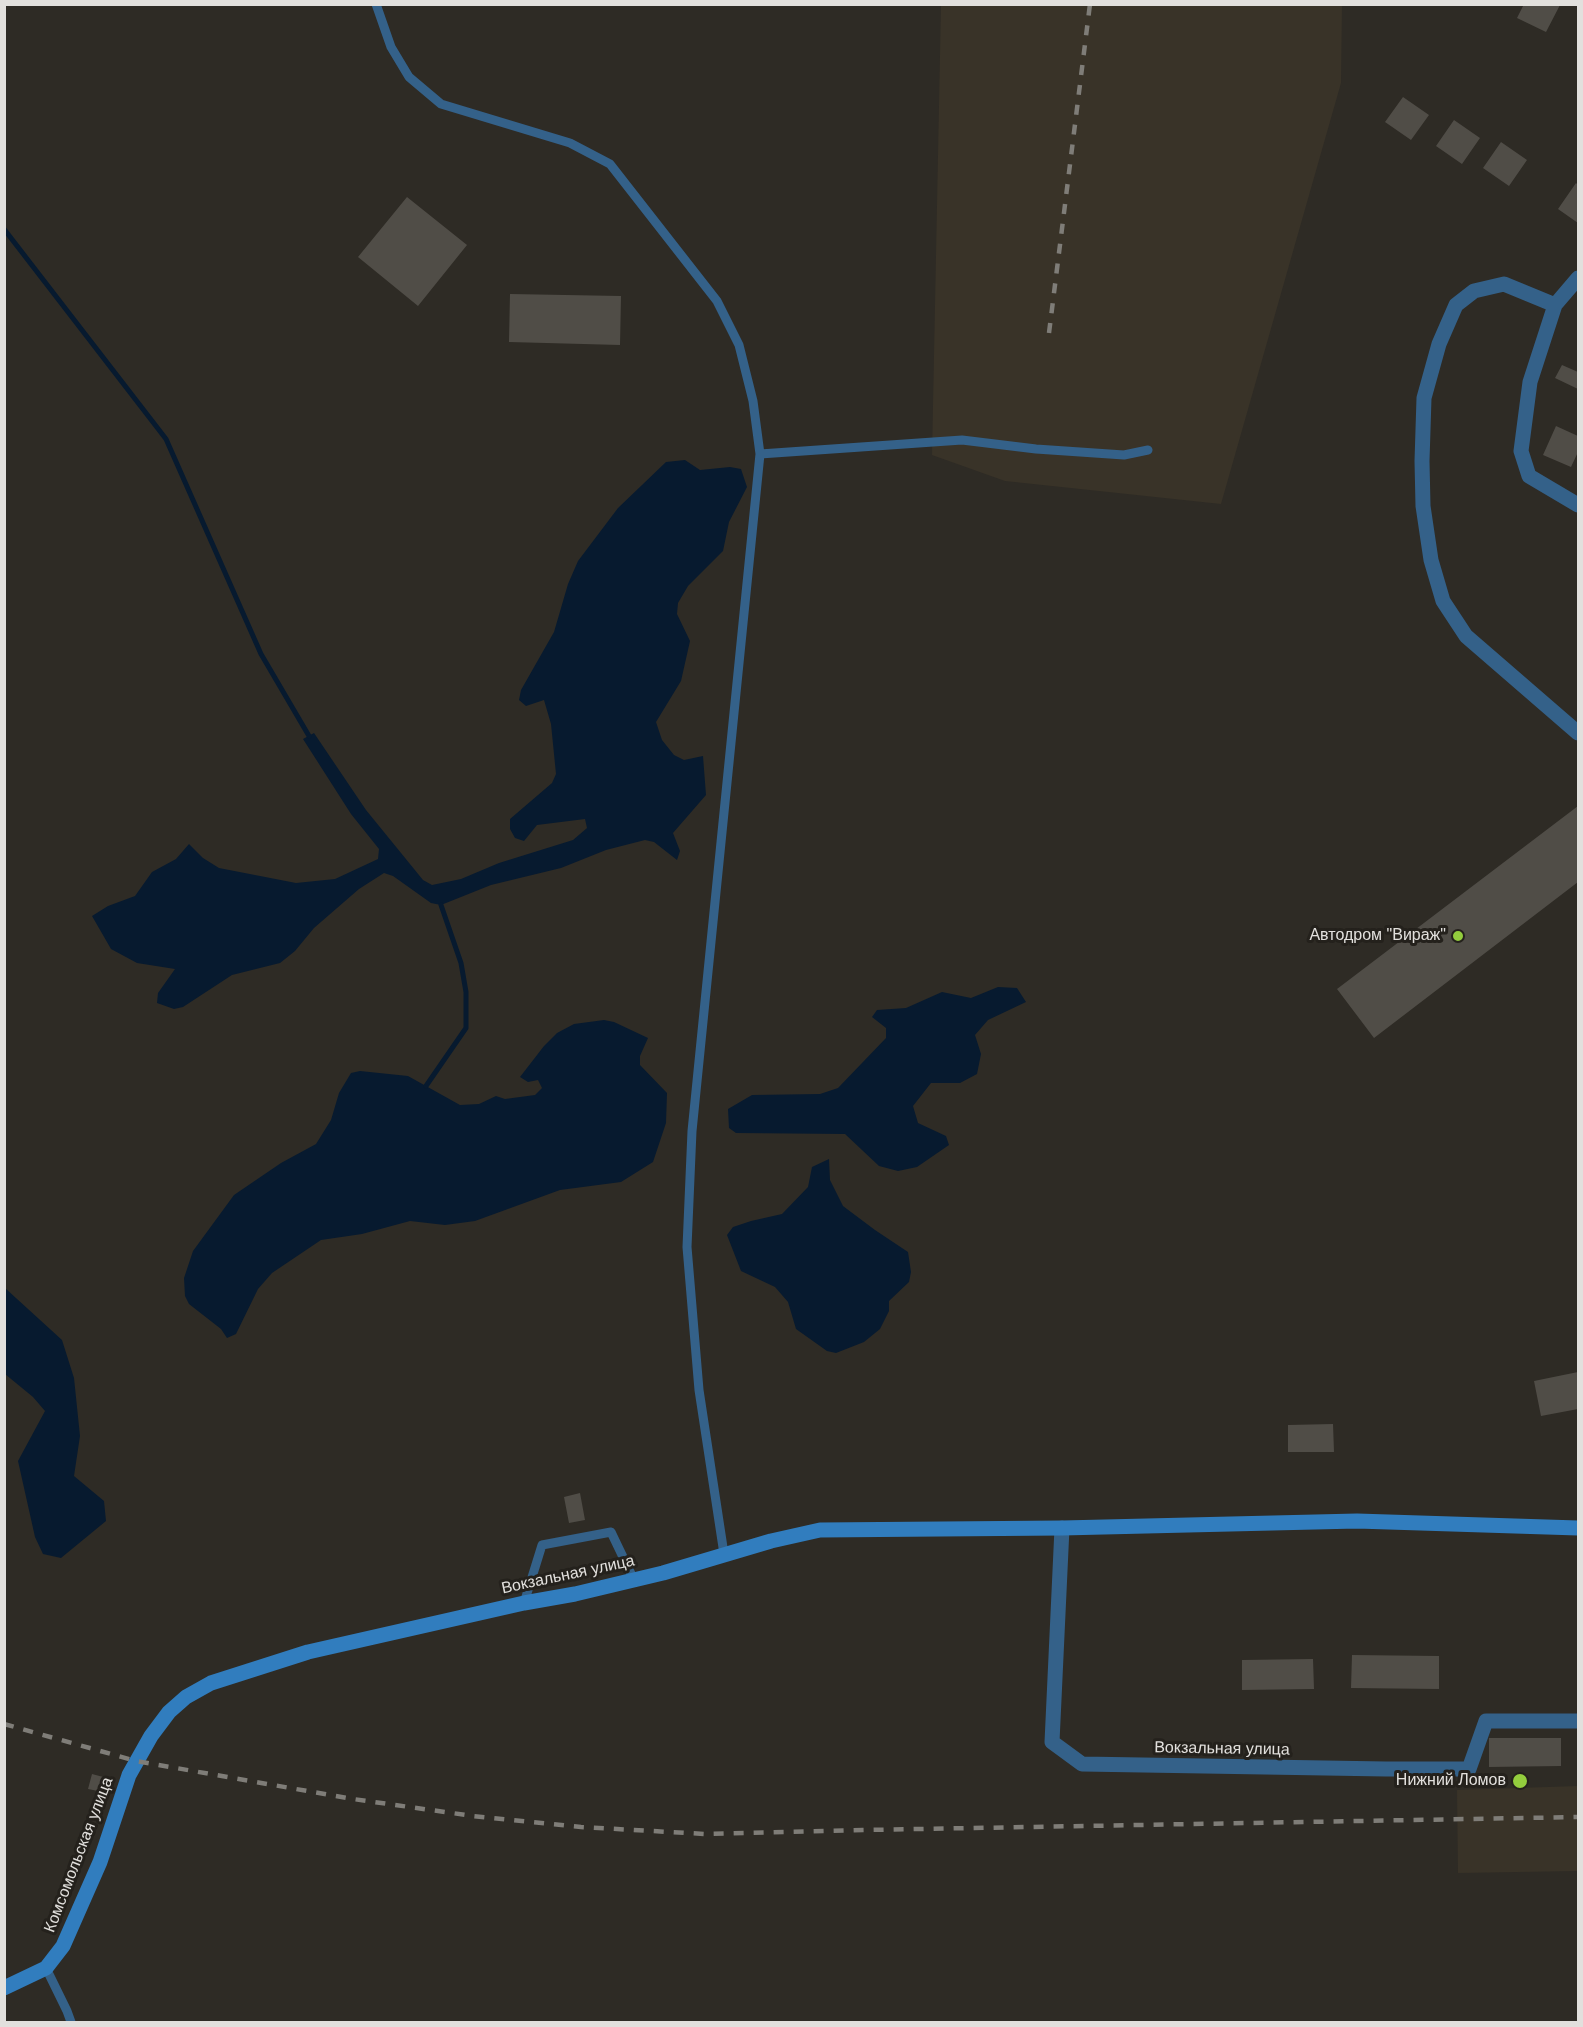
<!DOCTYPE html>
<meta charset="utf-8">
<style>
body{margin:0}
#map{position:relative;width:1583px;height:2027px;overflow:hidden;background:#2e2b25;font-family:Arial,sans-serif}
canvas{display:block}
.frame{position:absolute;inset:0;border:6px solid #e2e0dd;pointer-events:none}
</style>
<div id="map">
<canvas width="1583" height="2027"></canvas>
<div class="frame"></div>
</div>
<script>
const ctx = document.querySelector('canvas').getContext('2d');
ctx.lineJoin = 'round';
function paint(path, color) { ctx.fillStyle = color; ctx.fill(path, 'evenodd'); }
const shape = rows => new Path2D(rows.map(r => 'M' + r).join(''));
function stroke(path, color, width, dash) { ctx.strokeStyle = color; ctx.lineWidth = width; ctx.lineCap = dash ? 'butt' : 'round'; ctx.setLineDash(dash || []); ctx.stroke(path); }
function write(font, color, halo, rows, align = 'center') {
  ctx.font = font + ' Arial,sans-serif'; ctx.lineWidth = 6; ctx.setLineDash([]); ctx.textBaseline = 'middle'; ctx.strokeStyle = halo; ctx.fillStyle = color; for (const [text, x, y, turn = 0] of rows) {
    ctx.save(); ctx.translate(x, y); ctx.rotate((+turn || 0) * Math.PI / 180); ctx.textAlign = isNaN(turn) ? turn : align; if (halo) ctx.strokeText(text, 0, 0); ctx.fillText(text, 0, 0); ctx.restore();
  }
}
paint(shape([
 [941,5,1342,5,1341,83,1221,504,1005,481,932,455],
 [1578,1786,1578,1871,1458,1873,1457,1790]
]), '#393328');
paint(shape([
 [685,460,700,470,730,467,741,469,747,487,729,522,723,551,688,586,678,603,677,614,690,641,681,681,656,722,662,740,674,755,684,760,703,756,706,795,673,833,680,851,677,860,654,842,645,840,606,850,561,868,491,885,441,905,431,903,393,876,384,873,359,889,314,928,295,951,280,963,232,975,183,1007,174,1009,157,1003,158,993,175,969,137,963,111,949,92,916,108,906,135,896,152,872,176,859,189,844,203,858,219,868,296,883,335,879,378,859,379,849,351,814,303,739,314,733,366,810,423,880,432,885,461,879,499,863,573,840,587,828,585,819,537,825,524,841,515,838,510,829,510,819,552,783,556,774,551,724,544,700,526,706,519,700,521,690,554,632,568,584,578,561,618,508,666,462],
 [998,987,1017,988,1026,1002,988,1020,975,1035,981,1054,977,1074,960,1083,931,1083,913,1106,918,1123,946,1136,949,1145,917,1167,898,1171,879,1166,845,1134,736,1133,729,1128,728,1109,752,1095,820,1094,838,1088,886,1038,886,1028,872,1017,877,1010,906,1008,942,992,971,998],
 [604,1020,614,1022,648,1038,640,1056,640,1065,667,1093,666,1123,653,1162,621,1182,560,1190,475,1221,445,1225,410,1221,362,1234,321,1240,272,1273,258,1289,236,1334,227,1338,221,1329,189,1304,185,1296,184,1278,193,1251,234,1195,281,1163,316,1144,331,1120,339,1093,351,1073,360,1071,408,1076,460,1105,479,1104,496,1096,505,1099,535,1095,542,1088,538,1080,528,1082,520,1077,544,1046,557,1033,574,1024],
 [829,1159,830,1180,843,1206,875,1230,908,1252,911,1272,909,1282,889,1301,889,1311,880,1329,864,1342,836,1353,827,1351,796,1329,788,1302,775,1287,741,1271,727,1235,733,1227,751,1221,782,1214,808,1187,812,1167],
 [5,1288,62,1340,74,1378,80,1436,74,1476,104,1501,106,1521,61,1558,43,1554,35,1537,18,1461,45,1411,33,1397,5,1374]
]), '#071a2f');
stroke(shape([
 [4,229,166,439,261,654,309,736],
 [426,1086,466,1028,466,992,461,963,441,905]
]), '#071a2f', 5);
paint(shape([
 [1524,4,1559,4,1560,5,1546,32,1517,18],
 [1403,97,1429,115,1411,140,1385,122],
 [1454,120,1480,138,1462,164,1436,146],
 [1501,142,1527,160,1509,186,1483,168],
 [1576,183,1578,185,1578,223,1558,209],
 [407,197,467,245,418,306,358,257],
 [510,294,621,296,620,345,509,342],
 [1562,365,1578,372,1578,389,1555,378],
 [1556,426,1578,436,1578,452,1571,467,1543,455],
 [1578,806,1578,882,1374,1038,1337,989],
 [1578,1372,1578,1409,1541,1416,1534,1381],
 [1333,1424,1334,1452,1288,1452,1288,1425],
 [580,1493,585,1520,569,1523,564,1497],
 [1352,1655,1439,1656,1439,1689,1351,1688],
 [1313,1659,1314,1689,1242,1690,1242,1660],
 [1489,1738,1561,1738,1561,1766,1489,1767],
 [92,1774,107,1778,103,1792,88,1789]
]), '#504d47');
stroke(shape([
 [376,4,391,47,409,77,441,104,570,143,610,164,717,301,739,345,753,401,760,454,692,1131,687,1247,699,1390,724,1554],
 [760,454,962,440,1036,449,1124,455,1148,450],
 [524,1603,542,1545,611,1532,634,1580],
 [46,1968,67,2011,71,2022]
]), '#346189', 9);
stroke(shape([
 [1578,278,1555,305,1530,382,1521,451,1529,476,1578,505],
 [1555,305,1504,284,1474,291,1456,305,1439,344,1424,398,1422,461,1423,506,1431,560,1443,601,1466,636,1578,733],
 [1062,1528,1052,1742,1082,1764,1386,1769,1469,1769,1486,1721,1578,1721]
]), '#346189', 15);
stroke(shape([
 [4,1988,46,1968,63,1946,100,1862,129,1775,151,1736,169,1712,186,1697,211,1683,308,1652,524,1603,575,1594,663,1573,771,1541,820,1530,1062,1528,1357,1521,1578,1528]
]), '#317dbe', 15);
stroke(shape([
 [1049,333,1090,4],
 [4,1724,136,1761,353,1799,473,1816,581,1827,705,1834,863,1830,1578,1817]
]), '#7f7d78', 4.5, [10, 10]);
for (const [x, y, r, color] of [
 [1458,936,6,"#93cd3d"],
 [1520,1781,8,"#93cd3d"]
]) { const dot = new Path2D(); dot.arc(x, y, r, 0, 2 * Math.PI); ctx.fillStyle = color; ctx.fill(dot); stroke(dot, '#24211c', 2); }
write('16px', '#e2e0dd', '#24211c', [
 ["Автодром \"Вираж\"",1446,936],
 ["Нижний Ломов",1506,1781]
], 'right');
write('16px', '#e2e0dd', '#24211c', [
 ["Вокзальная улица",568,1575,-12],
 ["Вокзальная улица",1222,1749,1],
 ["Комсомольская улица",79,1855,-69]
]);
</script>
